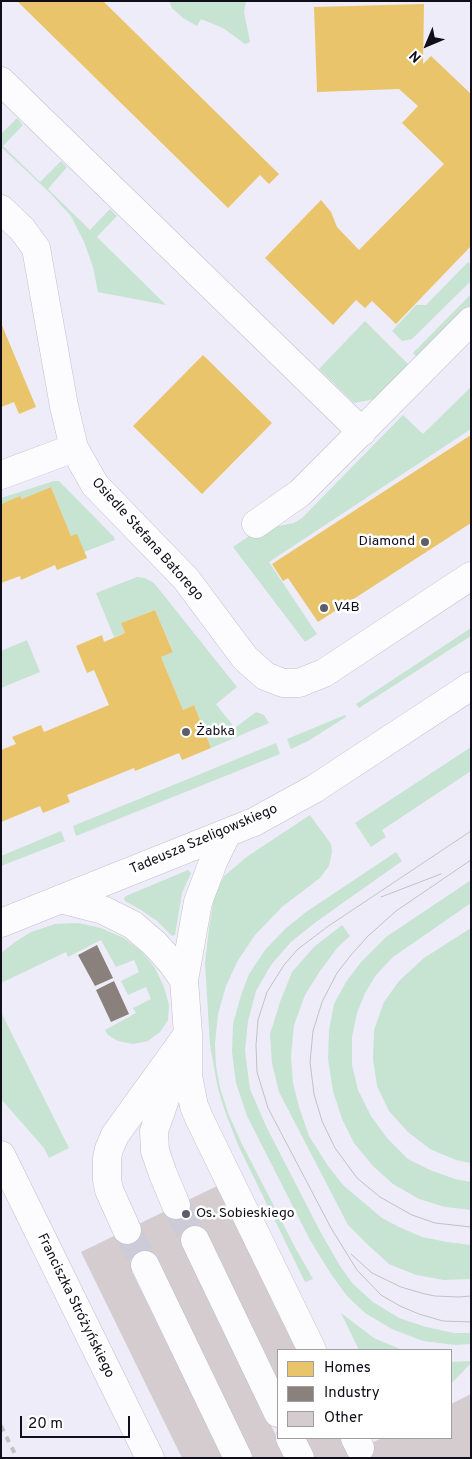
<!DOCTYPE html>
<meta charset="utf-8">
<style>
body{margin:0}
#map{position:relative;width:472px;height:1459px;overflow:hidden;background:#eeecf8;font-family:Overpass,sans-serif}
canvas{display:block}
.frame{position:absolute;inset:0;border:2px solid #100e1a;pointer-events:none}
.legend{position:absolute;left:277px;top:1349px;width:175px;height:90px;box-sizing:border-box;background:#fff;border:1px solid #9f9fa3;margin:0;padding:6px 9px;list-style:none;font-size:15px;color:#100e1a}
.legend li{display:flex;align-items:center;gap:10px;height:25px}
.legend b{width:25px;border:1px solid #9f9fa3}
.north{position:absolute;left:402px;top:20px;width:50px;height:50px;-webkit-text-stroke:4px #fff;paint-order:stroke;rotate:225deg;font-size:14px;font-weight:700;line-height:20px;text-align:center;color:#100e1a}
.north::after{content:'';display:block;margin:auto;width:18px;height:22px;background:#100e1a;clip-path:polygon(50% 0,100% 100%,50% 72%,0 100%)}
.scale{position:absolute;left:20px;top:1416px;width:110px;height:22px;box-sizing:border-box;border:2px solid #100e1a;border-top:0;padding-left:6px;font-size:15px;line-height:18px;white-space:nowrap;color:#100e1a;-webkit-text-stroke:4px #fff;paint-order:stroke}
</style>
<div id="map">
<canvas width="472" height="1459"></canvas>
<div class="frame"></div>
<ul class="legend">
<li><b style="height:14px;background:#e9c46a"></b>Homes</li>
<li><b style="height:14px;background:#8a817c"></b>Industry</li>
<li><b style="height:14px;background:#d5cccf"></b>Other</li>
</ul>
<div class="north">N</div>
<div class="scale">20 m</div>
</div>
<script>
const ctx = document.querySelector('canvas').getContext('2d');
ctx.lineJoin = 'round';
function paint(path, color) { ctx.fillStyle = color; ctx.fill(path, 'evenodd'); }
const shape = rows => new Path2D(rows.map(r => 'M' + r).join(''));
function stroke(path, color, width, dash) { ctx.strokeStyle = color; ctx.lineWidth = width; ctx.lineCap = dash ? 'butt' : 'round'; ctx.setLineDash(dash || []); ctx.stroke(path); }
function write(font, color, halo, rows, align = 'center') {
  ctx.font = font + ' Overpass,sans-serif'; ctx.lineWidth = 5; ctx.setLineDash([]); ctx.textBaseline = 'middle'; ctx.strokeStyle = halo; ctx.fillStyle = color; for (const [text, x, y, turn = 0] of rows) {
    ctx.save(); ctx.translate(x, y); ctx.rotate((+turn || 0) * Math.PI / 180); ctx.textAlign = isNaN(turn) ? turn : align; if (halo) ctx.strokeText(text, 0, 0); ctx.fillText(text, 0, 0); ctx.restore();
  }
}
paint(shape([
 [169,1,246,1,244,12,250,42,245,44,223,28,201,19,197,26,183,18,172,8],
 [17,118,23,125,3,146,40,182,61,161,67,167,48,189,90,230,110,209,117,216,97,237,166,305,98,292,93,267,84,242,71,216,49,192,1,147,1,134],
 [468,262,471,264,471,281,412,339,402,341,392,331,416,305,426,305],
 [471,294,471,305,418,358,413,353],
 [365,321,408,364,376,399,354,403,319,369],
 [471,387,471,429,269,562,317,634,305,642,233,547,258,530,294,523,302,518,403,415,423,434],
 [54,481,59,481,114,537,115,540,84,552,71,536,51,487,22,499,20,496,1,504,1,498],
 [137,577,145,578,154,583,237,687,216,704,235,728,256,712,264,715,269,723,211,748,194,705,183,710,161,657,173,651,155,610,121,623,125,633,114,637,96,593],
 [471,628,471,636,359,708,356,704],
 [27,640,40,672,1,688,1,651],
 [345,715,346,717,308,741,291,749,287,739],
 [276,743,280,754,76,836,73,826],
 [471,747,471,771,382,830,386,837,371,847,355,823],
 [310,815,331,844,332,852,329,866,320,878,282,907,255,935,237,962,226,986,218,1014,215,1044,216,1066,220,1088,228,1113,242,1144,296,1249,313,1279,305,1282,238,1145,226,1114,218,1089,210,1045,205,963,209,928,214,898,224,876,248,856],
 [61,831,65,841,1,866,1,856],
 [396,852,402,861,316,922,291,942,271,965,256,991,248,1021,245,1051,250,1089,266,1126,321,1233,340,1266,353,1284,373,1302,399,1318,426,1327,454,1333,471,1333,471,1344,455,1345,423,1341,392,1329,365,1313,347,1296,331,1274,310,1240,247,1116,236,1083,232,1052,233,1024,241,995,249,974,265,950,285,929,306,912],
 [188,870,191,873,182,893,175,935,172,936,157,921,141,910,125,901,124,898,126,896],
 [471,880,471,903,393,957,376,975,365,993,357,1013,352,1037,352,1065,358,1090,371,1116,387,1138,408,1159,430,1170,455,1179,471,1182,471,1210,445,1207,419,1199,393,1184,373,1166,354,1143,342,1119,333,1091,328,1059,329,1030,334,1004,346,982,361,962,386,937],
 [78,923,101,928,124,938,142,952,155,968,164,987,169,1005,168,1020,160,1032,148,1041,133,1044,118,1041,108,1035,105,1030,136,1013,133,1008,151,999,146,987,128,995,121,981,139,972,134,960,116,967,101,940,68,957,66,952,1,983,1,953,15,942,31,932,55,924],
 [342,925,350,936,338,947,320,971,305,995,294,1025,291,1057,293,1083,299,1107,309,1136,328,1166,344,1186,382,1218,399,1227,422,1237,447,1242,471,1245,471,1279,444,1280,416,1275,389,1264,366,1243,348,1225,279,1092,272,1063,270,1034,280,1002,292,972,314,947],
 [471,928,471,1163,456,1160,430,1149,408,1132,389,1111,377,1086,373,1059,374,1030,384,1002,399,981,424,958],
 [1,1012,69,1148,49,1158,44,1148,1,1099],
 [341,1313,374,1338,402,1350,359,1350],
 [471,1361,471,1363,451,1384,451,1362]
]), '#c7e3d2');
paint(shape([
 [17,1,103,1,279,174,269,184,260,175,228,208],
 [424,4,423,64,431,56,471,94,471,246,396,324,372,301,365,308,356,300,333,325,265,258,321,200,331,212,337,227,359,250,444,164,402,123,418,106,399,89,317,92,314,7],
 [1,323,36,407,19,414,14,402,1,407],
 [203,355,272,423,202,494,133,426],
 [471,435,471,523,318,622,288,578,283,581,272,564],
 [51,487,71,536,77,534,87,558,57,570,55,565,21,580,20,576,1,583,1,504,20,496,22,499],
 [155,610,173,652,161,657,183,710,194,705,211,748,182,760,179,753,135,771,134,768,67,795,70,802,43,813,40,806,1,822,1,750,16,744,12,737,41,725,44,732,109,705,94,670,87,673,76,646,102,635,104,642,125,633,121,623]
]), '#e9c46a');
paint(shape([
 [97,945,113,978,95,986,78,955],
 [114,981,129,1014,111,1022,96,990]
]), '#8a817c');
paint(shape([
 [217,1186,297,1350,278,1350,278,1397,183,1246,287,1458,245,1458,145,1265,132,1272,224,1458,182,1458,81,1252],
 [471,1394,471,1458,308,1458,299,1438,340,1438,348,1454,382,1438,451,1438,451,1404]
]), '#d5cccf');
stroke(shape([
 [176,1205,195,1240],
 [127,1230,145,1265]
]), '#cdcbd7', 28, [28, 14]);
const minor = shape([
 [1,81,362,432],
 [1,209,22,229,36,248,64,406,74,448,95,485,186,579,245,658,265,676,283,683,299,683,324,673,471,576],
 [1,475,74,448],
 [256,524,300,493,471,321],
 [227,833,213,862,198,902,184,980,188,1034,188,1076,194,1106,199,1118,312,1350],
 [60,899,103,910,133,925,155,944,172,963,184,980],
 [1,923,254,822,314,789,471,686],
 [1,1155,150,1458],
 [176,1205,163,1174,155,1151,154,1131,178,1062],
 [127,1230,109,1190,107,1180,107,1158,109,1149,115,1135,188,1034],
 [195,1240,278,1413],
 [145,1265,238,1458],
 [290,1438,300,1458],
 [355,1438,360,1448]
]);
stroke(minor, '#c1bfcb', 29);
stroke(minor, '#fcfcfe', 28);
stroke(shape([
 [471,831,327,927,298,949,284,965,267,992,258,1020,256,1045,257,1072,268,1108,331,1228,357,1270,381,1295,400,1306,419,1314,443,1321,471,1322],
 [471,860,396,911,367,937,351,955,337,973,322,1002,313,1031,310,1062,314,1094,322,1121,335,1148,357,1178,380,1197,412,1215,435,1223,471,1227],
 [381,897,441,874],
 [351,1254,372,1273,401,1287,425,1294,435,1296,459,1297,471,1296]
]), '#c2c1c4', 1);
stroke(shape([
 [1,1426,17,1458]
]), '#c2c1c4', 4, [6, 6]);
for (const [x, y, r, color] of [
 [425,542,5,"#5e5c68"],
 [324,608,5,"#5e5c68"],
 [186,732,5,"#5e5c68"],
 [186,1214,5,"#5e5c68"]
]) { const dot = new Path2D(); dot.arc(x, y, r, 0, 2 * Math.PI); ctx.fillStyle = color; ctx.fill(dot); stroke(dot, '#fff', 2); }
write('14px', '#100e1a', '#fff', [
 ["Osiedle Stefana Batorego",147,540,48],
 ["Tadeusza Szeligowskiego",204,840,-23],
 ["Franciszka Stróżyńskiego",75,1306,64]
]);
write('14px', '#100e1a', '#fff', [
 ["Diamond",415,542,"right"],
 ["V4B",334,608],
 ["Żabka",196,732],
 ["Os. Sobieskiego",196,1214]
], 'left');
</script>
